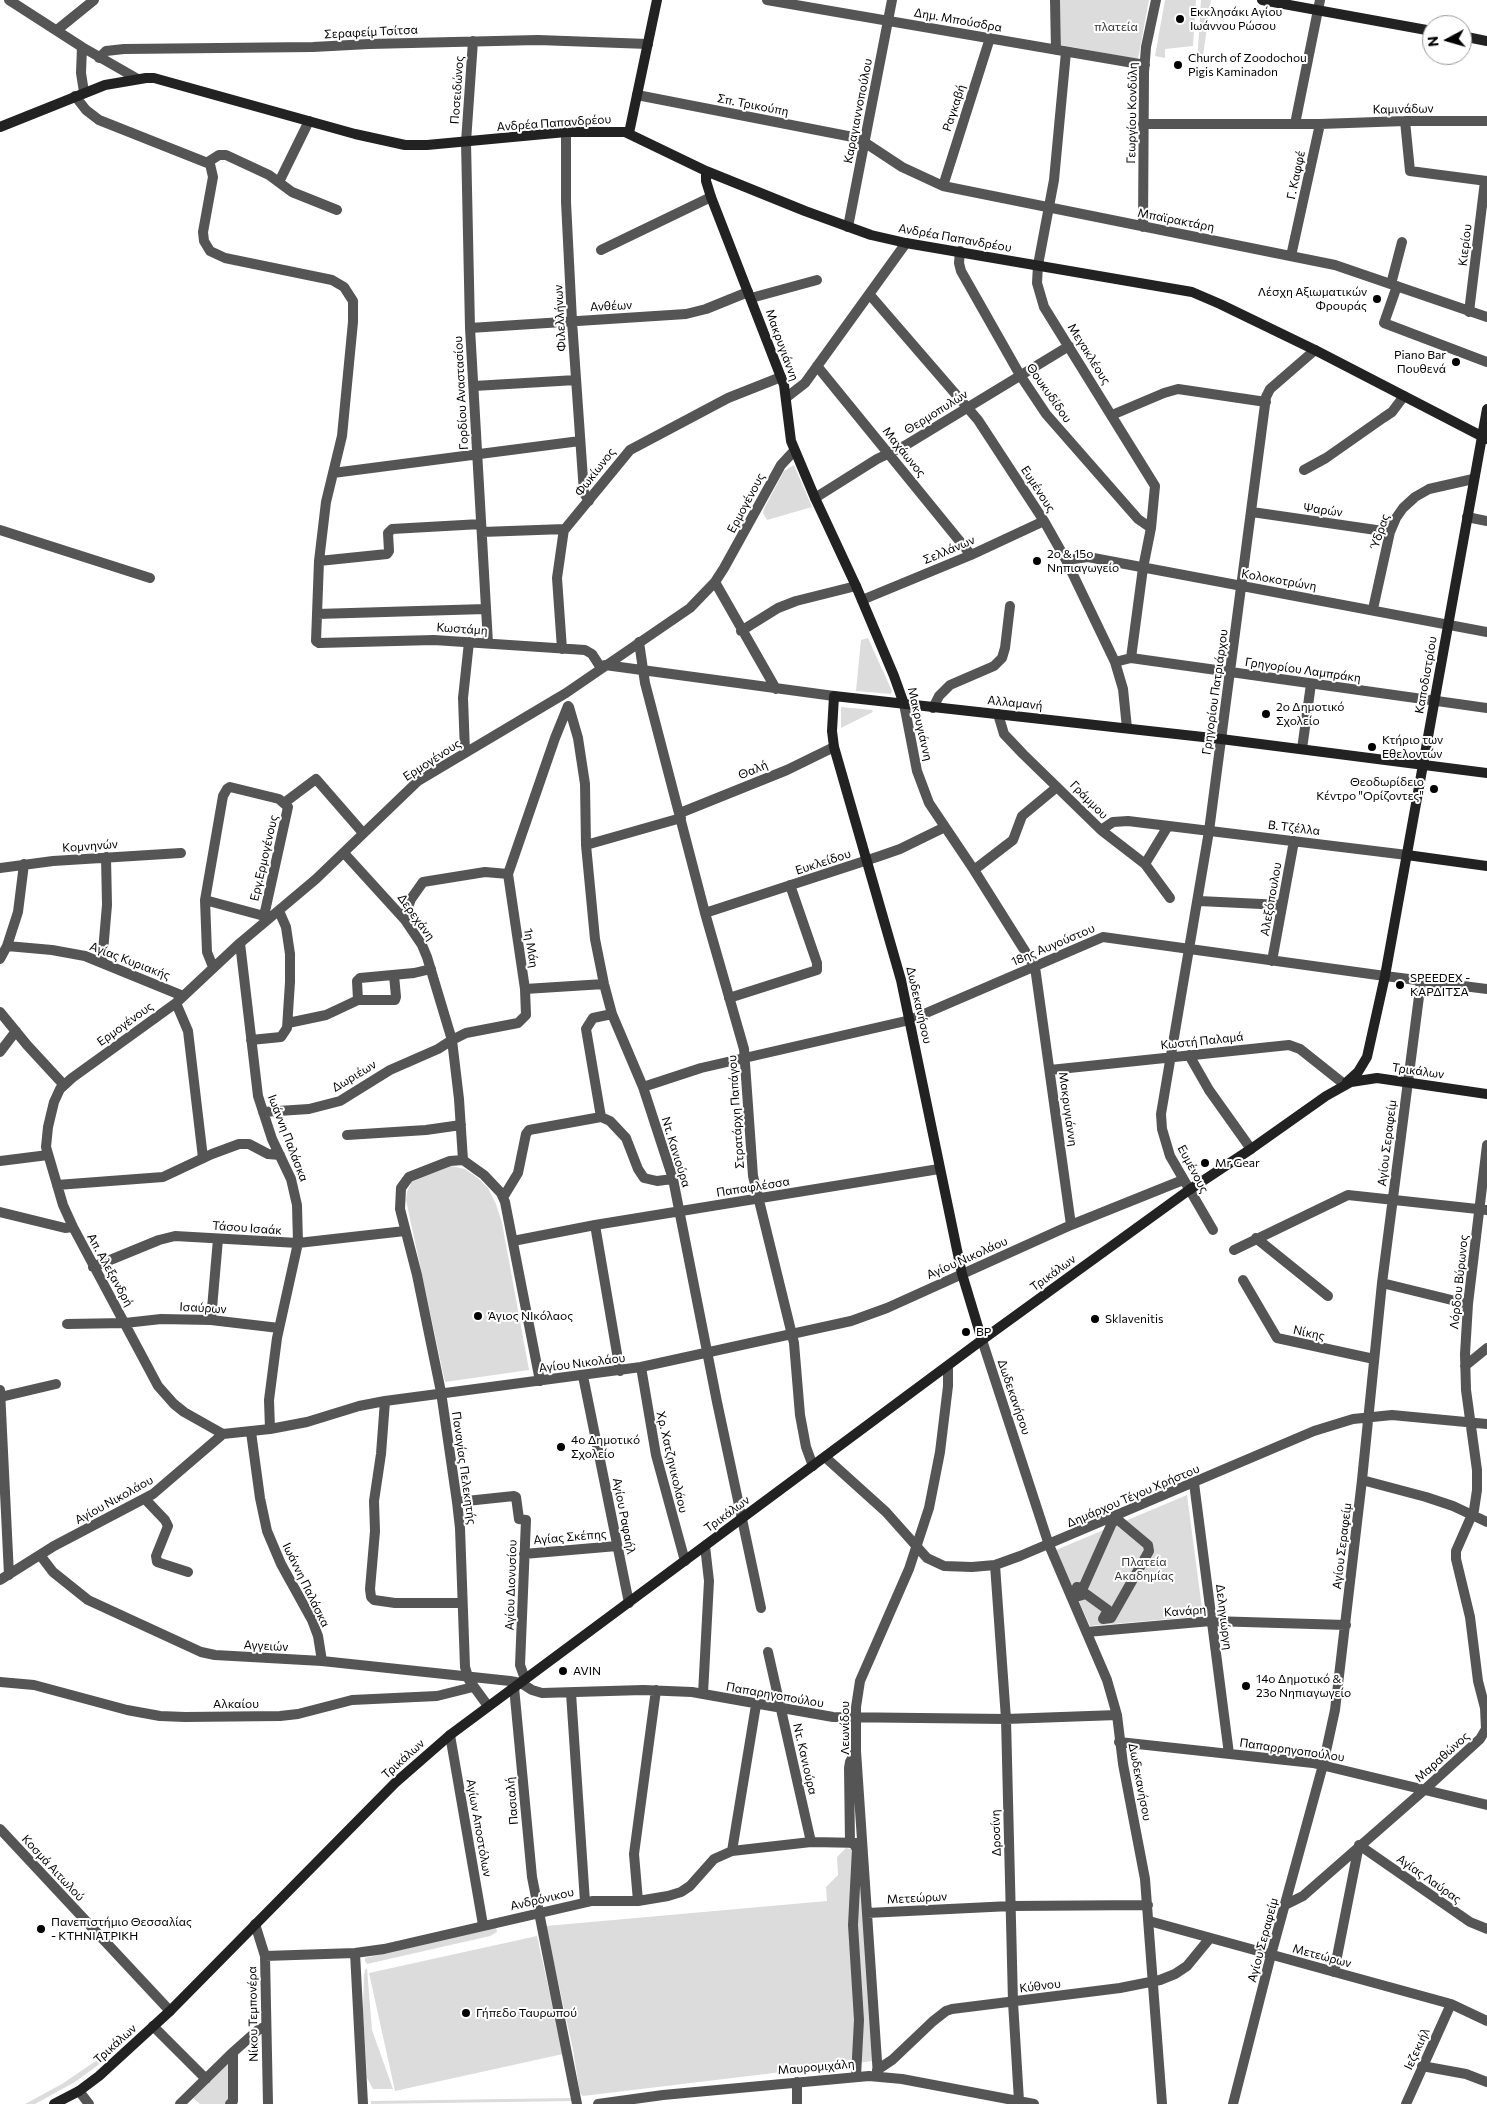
<!DOCTYPE html>
<meta charset="utf-8">
<style>
body{margin:0}
#map{position:relative;width:1487px;height:2104px;overflow:hidden;background:#fff;font-family:Commissioner,sans-serif}
canvas{display:block}
.north{position:absolute;left:1422px;top:15px;width:50px;height:50px;box-sizing:border-box;background:#fff;border:1px solid #999;border-radius:50%;rotate:264deg;font-size:14px;font-weight:700;line-height:20px;text-align:center;color:#000}
.north::after{content:'';display:block;margin:auto;width:18px;height:22px;background:#000;clip-path:polygon(50% 0,100% 100%,50% 72%,0 100%)}
</style>
<div id="map">
<canvas width="1487" height="2104"></canvas>
<div class="north">N</div>
</div>
<script>
const ctx = document.querySelector('canvas').getContext('2d');
ctx.lineJoin = 'round';
function paint(path, color) { ctx.fillStyle = color; ctx.fill(path, 'evenodd'); }
const shape = rows => new Path2D(rows.map(r => 'M' + r).join(''));
function stroke(path, color, width, dash) { ctx.strokeStyle = color; ctx.lineWidth = width; ctx.lineCap = dash ? 'butt' : 'round'; ctx.setLineDash(dash || []); ctx.stroke(path); }
function write(font, color, halo, rows, align = 'center') {
  ctx.font = font + ' Commissioner,sans-serif'; ctx.lineWidth = 4; ctx.setLineDash([]); ctx.textBaseline = 'middle'; ctx.strokeStyle = halo; ctx.fillStyle = color; for (const [text, x, y, turn = 0] of rows) {
    ctx.save(); ctx.translate(x, y); ctx.rotate((+turn || 0) * Math.PI / 180); ctx.textAlign = isNaN(turn) ? turn : align; if (halo) ctx.strokeText(text, 0, 0); ctx.fillText(text, 0, 0); ctx.restore();
  }
}
paint(shape([
 [1060,0,1149,0,1138,59,1061,45],
 [1165,0,1196,0,1193,46,1165,49,1165,58,1155,56],
 [1201,0,1211,0,1202,62,1199,62,1198,48],
 [794,465,812,507,767,520,763,513,764,509,784,471],
 [868,638,892,691,891,694,856,691,861,640],
 [841,707,872,710,873,712,841,728],
 [451,1166,465,1169,479,1179,488,1188,496,1204,502,1223,529,1370,445,1382,406,1200,407,1192,412,1181],
 [1187,1495,1203,1616,1090,1626,1056,1550],
 [846,1848,860,1851,873,2061,583,2096,580,2093,573,2050,546,1926,827,1901,826,1887,838,1875,837,1857],
 [496,1927,497,1932,490,1936,367,1964,365,1961,365,1958],
 [537,1936,563,2054,395,2091,369,1973],
 [367,1968,372,2030,393,2089,373,2089,367,2078,363,2011,364,1975,365,1970],
 [106,2054,109,2057,75,2082,35,2104,25,2104,62,2084],
 [232,2055,228,2104,200,2104,190,2095],
 [572,2098,573,2101,371,2104,371,2101]
]), '#dcdcdc');
stroke(shape([
 [9,0,82,47,81,73,84,92],
 [767,0,1145,65],
 [1055,0,1056,50],
 [57,30,94,0],
 [473,41,466,142,470,328,488,643],
 [82,47,136,78],
 [1066,52,1054,180,1038,265,1037,283,1044,307,1155,486,1151,528,1143,568,1131,658],
 [99,58,106,51,124,49,313,47,369,44,538,40,648,44],
 [637,95,858,138,902,167,943,186,1335,265,1487,317],
 [75,96,86,110,99,120,210,164,213,177,203,232,204,241,210,251,225,258,332,280,344,287,353,301,353,322,342,436,326,502,319,561,316,641,319,643,434,640,585,650,592,654,601,668],
 [1405,121,1410,171,1487,181],
 [1143,124,1320,124,1291,256],
 [1295,124,1320,0],
 [1320,124,1405,121,1487,121],
 [566,132,566,202,572,321,584,493,589,501],
 [208,162,219,155,226,155,269,175,292,192,337,210],
 [279,182,309,121],
 [943,186,990,38],
 [848,227,892,0],
 [1143,227,1144,72,1146,47,1156,0],
 [601,250,711,197],
 [960,251,959,263,961,271,1020,375,1046,414,1138,519,1151,528],
 [1391,284,1402,242],
 [1397,286,1384,323,1487,362],
 [870,295,978,420,1044,521,1066,560,1115,662,1123,689,1127,728],
 [751,298,817,280],
 [1469,312,1485,181],
 [470,328,686,314,706,309,748,292],
 [817,366,971,555],
 [474,386,576,380],
 [787,397,805,383,906,243],
 [1112,415,1164,393,1178,389,1266,402],
 [1304,470,1326,458,1383,418,1392,412,1404,396],
 [333,473,580,441],
 [815,498,877,459,906,445,1069,346],
 [1252,512,1390,532],
 [1467,517,1487,521],
 [0,530,150,578],
 [482,532,565,529,630,450,728,398,781,377],
 [1066,560,1088,557,1487,632],
 [319,561,387,554,389,551,388,533,392,529,481,524],
 [715,582,776,689],
 [862,600,971,555,1044,521],
 [1373,609,1390,532,1396,518,1403,508,1415,497,1429,489,1473,479],
 [317,614,486,609],
 [741,631,778,608,796,601,856,586],
 [639,642,645,683,705,913,744,1049,753,1176,794,1343,800,1415,806,1447,813,1466],
 [562,649,557,578,564,529],
 [1115,662,1131,658,1487,708],
 [605,665,834,696],
 [904,704,917,771,929,803,974,870,1035,967,1071,1225],
 [569,707,578,738,585,784,586,845,595,939,604,984,612,1014,643,1087,673,1179,717,1402,761,1608],
 [933,708,939,696,950,685,994,666,1002,658,1005,648,1010,606],
 [998,714,1004,734,1023,754,1101,830,1145,864,1170,898],
 [1302,749,1311,684],
 [465,752,463,698,469,642],
 [284,803,316,779,363,833],
 [680,813,787,770,834,747],
 [1101,830,1113,822,1128,821,1407,855],
 [586,845,681,818],
 [1145,864,1168,826],
 [0,868,53,861,181,853],
 [974,870,1013,840,1022,816,1057,787],
 [205,900,264,916],
 [1199,901,1282,905],
 [705,913,880,856,900,849,945,827],
 [404,918,411,899,423,882,485,872,508,874],
 [240,943,258,1096,272,1139,291,1179,297,1205,298,1243,277,1338,269,1400,270,1429],
 [7,946,52,950,85,956,183,996],
 [0,959,7,946,18,912,24,864],
 [1272,961,1294,841],
 [102,963,107,905,106,857],
 [213,967,207,952,205,900,223,796,227,789,230,787,279,799,288,807,264,916,267,920],
 [525,989,604,984],
 [729,998,817,970,817,963,790,885],
 [358,1000,395,1000,396,997,394,975],
 [176,1003,188,1031,203,1158],
 [0,1012,27,1045,63,1084],
 [288,1023,326,1015,358,1000,357,981,360,978,414,973,431,969],
 [251,1040,281,1037,287,1028,290,982,290,954,286,927,279,911],
 [0,1052,16,1031],
 [1189,1055,1209,1090,1251,1149],
 [1050,1070,1289,1045,1300,1049,1344,1084],
 [643,1087,701,1068,910,1020,1103,937,1385,976,1487,989],
 [263,1112,309,1109,340,1101,390,1070,438,1049,452,1040,427,957,422,945,405,920,344,853],
 [601,1117,586,1029,593,1018,612,1014],
 [347,1135,426,1130,461,1125],
 [463,1160,459,1099,452,1040,466,1033,518,1023,526,1015,525,989,508,874,555,738,568,706],
 [0,1161,48,1155],
 [57,1185,163,1177,212,1154,239,1144,249,1144,268,1154,280,1155],
 [504,1196,518,1173,526,1134,529,1130,601,1117,610,1121,626,1138,638,1169,644,1178,657,1181,673,1179],
 [0,1212,65,1228,73,1227],
 [595,1225,620,1371],
 [1213,1230,1170,1156,1162,1129,1161,1114,1209,831,1266,397,1270,389,1315,350],
 [1256,1238,1328,1296],
 [513,1241,595,1225,939,1169],
 [1234,1250,1348,1195,1487,1210],
 [93,1267,159,1240,175,1236,298,1243,405,1231],
 [1243,1280,1277,1338,1374,1359],
 [1382,1283,1468,1304],
 [211,1320,218,1239],
 [67,1324,125,1323,161,1319,211,1320,279,1328],
 [982,1340,1049,1545,1107,1680,1117,1715,1123,1764,1145,1879,1162,2104],
 [1465,1366,1487,1348],
 [641,1367,656,1455,685,1561],
 [583,1376,629,1603],
 [0,1390,9,1575],
 [1,1397,56,1384],
 [385,1401,381,1454,374,1501,375,1531,370,1589,371,1597,374,1600,395,1603,462,1603],
 [251,1432,260,1498,267,1531,281,1564,312,1620,318,1636,322,1661],
 [223,1434,184,1412,174,1404,158,1386,73,1227,63,1205,46,1147,48,1127,54,1102,60,1089,72,1078,176,1003,240,943,316,879,418,781,566,693,690,608,715,582,724,568,781,465,794,451],
 [825,1457,886,1512,927,1558,944,1566,972,1567,995,1565,1020,1556,1314,1431,1353,1419,1392,1415,1487,1424],
 [1362,1480,1426,1497,1453,1506,1487,1522],
 [1194,1483,1229,1754],
 [145,1499,165,1520,168,1526,156,1556,157,1562,188,1572],
 [457,1502,514,1496,516,1497,519,1519,526,1520,520,1665,525,1679],
 [1117,1519,1148,1545,1149,1551,1111,1618,1103,1619,1108,1610,1086,1594,1079,1596,1077,1587,1083,1588,1112,1523,1117,1519],
 [524,1554,617,1546],
 [40,1555,53,1572,88,1600,201,1652,215,1655,322,1661,510,1681,521,1683,532,1690,542,1693,643,1690,692,1692,833,1717,1006,1719,1117,1715],
 [995,1565,1006,1719,1013,2002,1019,2101],
 [0,1580,54,1546,153,1494,223,1434,270,1429,307,1422,359,1406,385,1401,641,1367,851,1321,887,1308,1071,1225,1183,1180],
 [1087,1632,1211,1621,1346,1625],
 [768,1652,811,1842],
 [0,1682,34,1685,127,1710,160,1716,185,1717,280,1716,298,1714,352,1700,437,1696,473,1687],
 [514,1687,532,1877,577,2104],
 [571,1693,585,1902],
 [703,1694,709,1581,705,1546],
 [488,1706,469,1680,465,1667,460,1528,457,1502,441,1392,417,1275,400,1209,401,1188,409,1177,450,1161,463,1160,484,1175,501,1193,505,1202,540,1381],
 [450,1735,483,1925],
 [1119,1742,1313,1763,1487,1805],
 [0,1829,170,2011],
 [850,1843,849,1768,850,1762,856,1751],
 [855,1846,857,1849,853,1925,859,2020,856,2076],
 [732,1851,756,1705],
 [638,1901,634,1854,656,1690],
 [1285,1905,1303,1896,1423,1791,1480,1739,1486,1729,1485,1708,1478,1681,1470,1617,1456,1559,1456,1551,1474,1510,1477,1490,1477,1470,1466,1390,1465,1354,1468,1304,1487,1145],
 [867,1913,1011,1906,1148,1905],
 [1149,1921,1451,2004,1487,2021],
 [255,1924,265,1956,268,2104],
 [355,1953,363,2104],
 [265,1956,355,1953,384,1949,592,1901,638,1901,668,1896,681,1892,690,1886,714,1859,732,1851,811,1842,862,1843],
 [1334,1972,1359,1845,1470,1922,1487,1929],
 [153,2026,206,2079],
 [1422,2066,1466,2074,1487,2082],
 [877,2070,892,2060,932,2022,946,2011,952,2009,1120,1988,1160,1980,1175,1974,1187,1966,1210,1938],
 [878,2076,856,1751,856,1707,860,1681,909,1569,929,1508,940,1452,948,1386,948,1366],
 [797,2082,797,2104],
 [79,2091,89,2104],
 [180,2104,231,2054,258,2030,266,2026],
 [230,2104,233,2101,233,2053],
 [598,2104,663,2095,869,2076,902,2079,1034,2104],
 [1233,2104,1271,1955,1323,1765,1335,1710,1362,1480,1382,1283,1421,981],
 [1406,2104,1451,2004]
]), '#555', 10);
stroke(shape([
 [1262,0,1432,31],
 [1462,36,1487,41],
 [0,127,105,85,146,78,154,78,355,134,405,145,427,145,566,132,625,132,706,171,805,211,871,235,906,243,1192,292,1220,304,1315,350,1487,439],
 [629,133,657,0],
 [706,171,706,181,711,197,784,385,791,441,815,498,856,586,894,676,904,704],
 [1407,855,1487,866],
 [1347,1082,1358,1072,1367,1057,1385,976,1487,409],
 [982,1340,962,1274,901,980,834,747,832,731,834,696,1221,739,1487,773],
 [54,2104,79,2091,99,2076,170,2011,395,1783,450,1735,982,1340,1189,1190,1251,1149,1326,1096,1351,1082,1377,1078,1487,1094]
]), '#222', 10);
for (const [x, y, r, color] of [
 [1180,19,5,"#000"],
 [1178,65,5,"#000"],
 [1377,299,5,"#000"],
 [1456,362,5,"#000"],
 [1037,561,5,"#000"],
 [1266,714,5,"#000"],
 [1372,747,5,"#000"],
 [1434,789,5,"#000"],
 [1400,985,5,"#000"],
 [1205,1163,5,"#000"],
 [478,1316,5,"#000"],
 [1095,1319,5,"#000"],
 [966,1332,5,"#000"],
 [561,1447,5,"#000"],
 [563,1671,5,"#000"],
 [1246,1686,5,"#000"],
 [41,1929,5,"#000"],
 [466,2013,5,"#000"]
]) { const dot = new Path2D(); dot.arc(x, y, r, 0, 2 * Math.PI); ctx.fillStyle = color; ctx.fill(dot); stroke(dot, '#fff', 2); }
write('12px', '#000', '#fff', [
 ["Εκκλησάκι Αγίου",1190,12],
 ["Ιωάννου Ρώσου",1190,26],
 ["Church of Zoodochou",1188,58],
 ["Pigis Kaminadon",1188,72],
 ["Λέσχη Αξιωματικών",1367,292,"right"],
 ["Φρουράς",1367,306,"right"],
 ["Piano Bar",1446,355,"right"],
 ["Πουθενά",1446,369,"right"],
 ["2ο & 15ο",1047,554],
 ["Νηπιαγωγείο",1047,568],
 ["2ο Δημοτικό",1276,707],
 ["Σχολείο",1276,721],
 ["Κτήριο των",1382,740],
 ["Εθελοντών",1382,754],
 ["Θεοδωρίδειο",1424,782,"right"],
 ["Κέντρο \"Ορίζοντες\"",1424,796,"right"],
 ["SPEEDEX -",1410,978],
 ["ΚΑΡΔΙΤΣΑ",1410,992],
 ["Mr Gear",1215,1163],
 ["Άγιος ΝΙκόλαος",488,1316],
 ["Sklavenitis",1105,1319],
 ["BP",976,1332],
 ["4ο Δημοτικό",571,1440],
 ["Σχολείο",571,1454],
 ["AVIN",573,1671],
 ["14ο Δημοτικό &",1256,1679],
 ["23ο Νηπιαγωγείο",1256,1693],
 ["Πανεπιστήμιο Θεσσαλίας",51,1922],
 ["- ΚΤΗΝΙΑΤΡΙΚΗ",51,1936],
 ["Γήπεδο Ταυρωπού",476,2013]
], 'left');
write('12px', '#000', '#fff', [
 ["Δημ. Μπούσδρα",958,20,10],
 ["Σεραφείμ Τσίτσα",371,32,-3],
 ["Ποσειδώνος",457,90,-86],
 ["Σπ. Τρικούπη",753,105,11],
 ["Ραγκαβή",954,108,-72],
 ["Καμινάδων",1403,109,-1],
 ["Καραγιαννοπούλου",858,111,-79],
 ["Γεωργίου Κονδύλη",1132,113,-89],
 ["Ανδρέα Παπανδρέου",554,123,-4],
 ["Γ. Καφφέ",1296,175,-78],
 ["Μπαϊρακτάρη",1176,220,11],
 ["Ανδρέα Παπανδρέου",955,238,10],
 ["Κιερίου",1465,245,-83],
 ["Ανθέων",611,306,-3],
 ["Φιλελλήνων",560,318,-93],
 ["Μακρυγιάννη",782,345,70],
 ["Μεγακλέους",1089,354,58],
 ["Γορδίου Αναστασίου",461,393,-93],
 ["Θουκυδίδου",1049,393,55],
 ["Θερμοπυλών",936,412,-32],
 ["Μαχάωνος",904,452,51],
 ["Φωκίωνος",595,472,-52],
 ["Ευμένους",1038,489,57],
 ["Ερμογένους",746,503,-62],
 ["Ψαρών",1323,510,8],
 ["Ύδρας",1380,531,-71],
 ["Σελλάνων",949,550,-23],
 ["Κολοκοτρώνη",1279,580,10],
 ["Κωστάμη",462,629,4],
 ["Γρηγορίου Λαμπράκη",1303,670,8],
 ["Καποδιστρίου",1426,675,-80],
 ["Γρηγορίου Πατριάρχου",1215,692,-82],
 ["Αλλαμανή",1015,703,6],
 ["Μακρυγιάννη",920,724,77],
 ["Ερμογένους",432,760,-33],
 ["Θαλή",753,770,-22],
 ["Γράμμου",1089,800,45],
 ["Β. Τζέλλα",1294,828,7],
 ["Κομνηνών",90,846,-4],
 ["Εργ.Ερμογένους",264,858,-77],
 ["Ευκλείδου",823,862,-18],
 ["Αλεξόπουλου",1271,899,-80],
 ["Δερεχάνη",416,917,54],
 ["18ης Αυγούστου",1053,945,-23],
 ["1η Μάη",531,948,81],
 ["Αγίας Κυριακής",130,961,21],
 ["Δωδεκανήσου",919,1005,77],
 ["Ερμογένους",125,1024,-36],
 ["Κωστή Παλαμά",1202,1041,-6],
 ["Τρικάλων",1418,1071,8],
 ["Δωριέων",354,1076,-31],
 ["Μακρυγιάννη",1068,1109,82],
 ["Στρατάρχη Παπάγου",736,1112,-94],
 ["Ιωάννη Παλάσκα",288,1138,69],
 ["Αγίου Σεραφείμ",1387,1143,-83],
 ["Ντ. Κανιούρα",676,1152,73],
 ["Ευμένους",1193,1169,62],
 ["Παπαφλέσσα",753,1187,-9],
 ["Τάσου Ισαάκ",247,1228,4],
 ["Αγίου Νικολάου",967,1258,-24],
 ["Απ. Αλεξανδρή",110,1270,61],
 ["Τρικάλων",1053,1273,-36],
 ["Λόρδου Βύρωνος",1459,1282,-84],
 ["Ισαύρων",203,1308,3],
 ["Νίκης",1309,1333,12],
 ["Αγίου Νικολάου",582,1363,-7],
 ["Δωδεκανήσου",1014,1397,71],
 ["Χρ. Χατζηνικολάου",672,1462,77],
 ["Παναγίας Πελεκητής",464,1468,82],
 ["Δημάρχου Τέγου Χρήστου",1133,1496,-23],
 ["Αγίου Νικολάου",114,1500,-29],
 ["Τρικάλων",727,1514,-36],
 ["Αγίου Ραφαήλ",624,1516,79],
 ["Αγίας Σκέπης",570,1537,-5],
 ["Αγίου Σεραφείμ",1342,1546,-83],
 ["Ιωάννη Παλάσκα",306,1585,64],
 ["Αγίου Διονυσίου",511,1585,-88],
 ["Κανάρη",1185,1611,-4],
 ["Δεληγιώργη",1224,1617,83],
 ["Αγγειών",266,1646,3],
 ["Παπαρηγοπούλου",775,1695,10],
 ["Αλκαίου",236,1704],
 ["Λεωνίδου",845,1728,-90],
 ["Παπαρρηγοπούλου",1292,1750,8],
 ["Μαραθώνος",1442,1757,-42],
 ["Τρικάλων",403,1759,-42],
 ["Ντ. Κανιούρα",805,1759,77],
 ["Δωδεκανήσου",1140,1782,79],
 ["Πασιαλή",512,1801,-95],
 ["Αγίων Αποστόλων",479,1828,80],
 ["Δροσίνη",996,1833,-92],
 ["Κοσμά Αιτωλού",53,1868,47],
 ["Αγίας Λαύρας",1429,1879,35],
 ["Μετεώρων",917,1898,-3],
 ["Ανδρόνικου",542,1899,-13],
 ["Αγίου Σεραφείμ",1263,1940,-75],
 ["Μετεώρων",1322,1956,15],
 ["Κύθνου",1040,1986,-7],
 ["Νίκου Τεμπονέρα",253,2014,-91],
 ["Τρικάλων",115,2044,-42],
 ["Ιεζεκιήλ",1417,2049,-65],
 ["Μαυρομιχάλη",816,2067,-5]
]);
write('12px', '#333', '#fff', [
 ["πλατεία",1116,27],
 ["Πλατεία",1144,1562],
 ["Ακαδημίας",1144,1576]
]);
</script>
